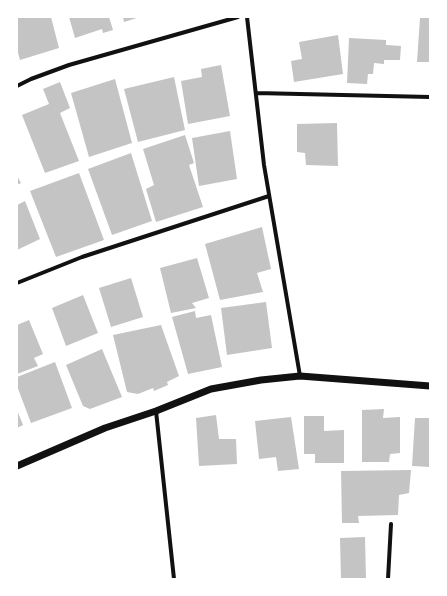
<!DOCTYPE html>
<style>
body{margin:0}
#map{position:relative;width:447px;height:596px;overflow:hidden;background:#fff;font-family:"Open Sans",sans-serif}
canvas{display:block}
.frame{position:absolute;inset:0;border:18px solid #fff;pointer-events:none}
</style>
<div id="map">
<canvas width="447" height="596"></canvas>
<div class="frame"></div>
</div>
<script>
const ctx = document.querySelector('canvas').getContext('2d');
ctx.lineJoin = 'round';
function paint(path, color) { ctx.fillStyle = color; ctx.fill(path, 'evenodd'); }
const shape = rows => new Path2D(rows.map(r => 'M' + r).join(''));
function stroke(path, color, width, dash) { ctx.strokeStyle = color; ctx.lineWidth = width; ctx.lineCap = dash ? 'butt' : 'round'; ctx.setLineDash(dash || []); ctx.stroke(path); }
paint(shape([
 [17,17,51,17,59,48,20,60,17,49],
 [69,17,109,17,113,30,103,33,102,29,75,38],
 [123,17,140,17,124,22],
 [420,18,430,18,430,62,417,62],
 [338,35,343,74,294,82,291,61,302,59,299,42],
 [349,38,386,40,386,45,401,46,400,60,384,60,384,64,374,63,373,74,368,74,367,84,347,83],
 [221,65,230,116,188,124,181,81,202,77,201,69],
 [174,77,185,130,138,142,124,89],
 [115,79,132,143,89,157,71,93],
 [60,82,70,108,60,113,79,161,45,173,22,115,49,104,43,89],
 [337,123,338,166,306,165,305,153,297,152,297,124],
 [230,131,237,179,199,186,192,138],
 [185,135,194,163,189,165,203,207,156,222,146,189,154,185,143,149],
 [131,153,152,221,112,235,88,169],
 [79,173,104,240,56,257,30,191],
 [17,176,21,183,17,185],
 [25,201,40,239,17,250,17,205],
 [262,227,271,269,257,273,263,292,220,300,205,244],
 [197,258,209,298,192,303,196,308,171,313,160,268],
 [131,278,143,317,111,327,99,288],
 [83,295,98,333,66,346,52,308],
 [266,302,272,348,227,355,221,308],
 [195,311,196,318,211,315,222,367,188,374,172,317],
 [29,320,43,354,34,358,38,366,17,374,17,325],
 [161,325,179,376,167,382,168,385,154,391,153,388,138,394,127,392,113,335],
 [102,349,122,397,90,409,83,406,66,365],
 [55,362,72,408,31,423,17,386,17,377],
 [384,409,383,418,400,417,400,453,390,454,389,462,362,462,362,410],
 [17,410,23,425,17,428],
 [216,415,219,439,236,439,237,464,199,466,196,418],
 [304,416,324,416,324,431,344,430,344,463,315,463,315,454,304,454],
 [291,417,299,469,278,471,276,457,259,459,255,421],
 [415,418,430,418,430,467,412,466],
 [411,470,409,493,399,495,398,515,358,516,359,523,342,523,341,471],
 [365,537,366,579,341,579,340,538]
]), '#c4c4c4');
stroke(shape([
 [247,17,264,165,300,376],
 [17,86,31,79,69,65,238,17],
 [256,93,430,97],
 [17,283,82,257,269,196],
 [156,411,174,579],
 [388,579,391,524]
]), '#111', 4);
stroke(shape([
 [17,466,105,428,156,411,211,389,261,380,300,376,430,386]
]), '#111', 7);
</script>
